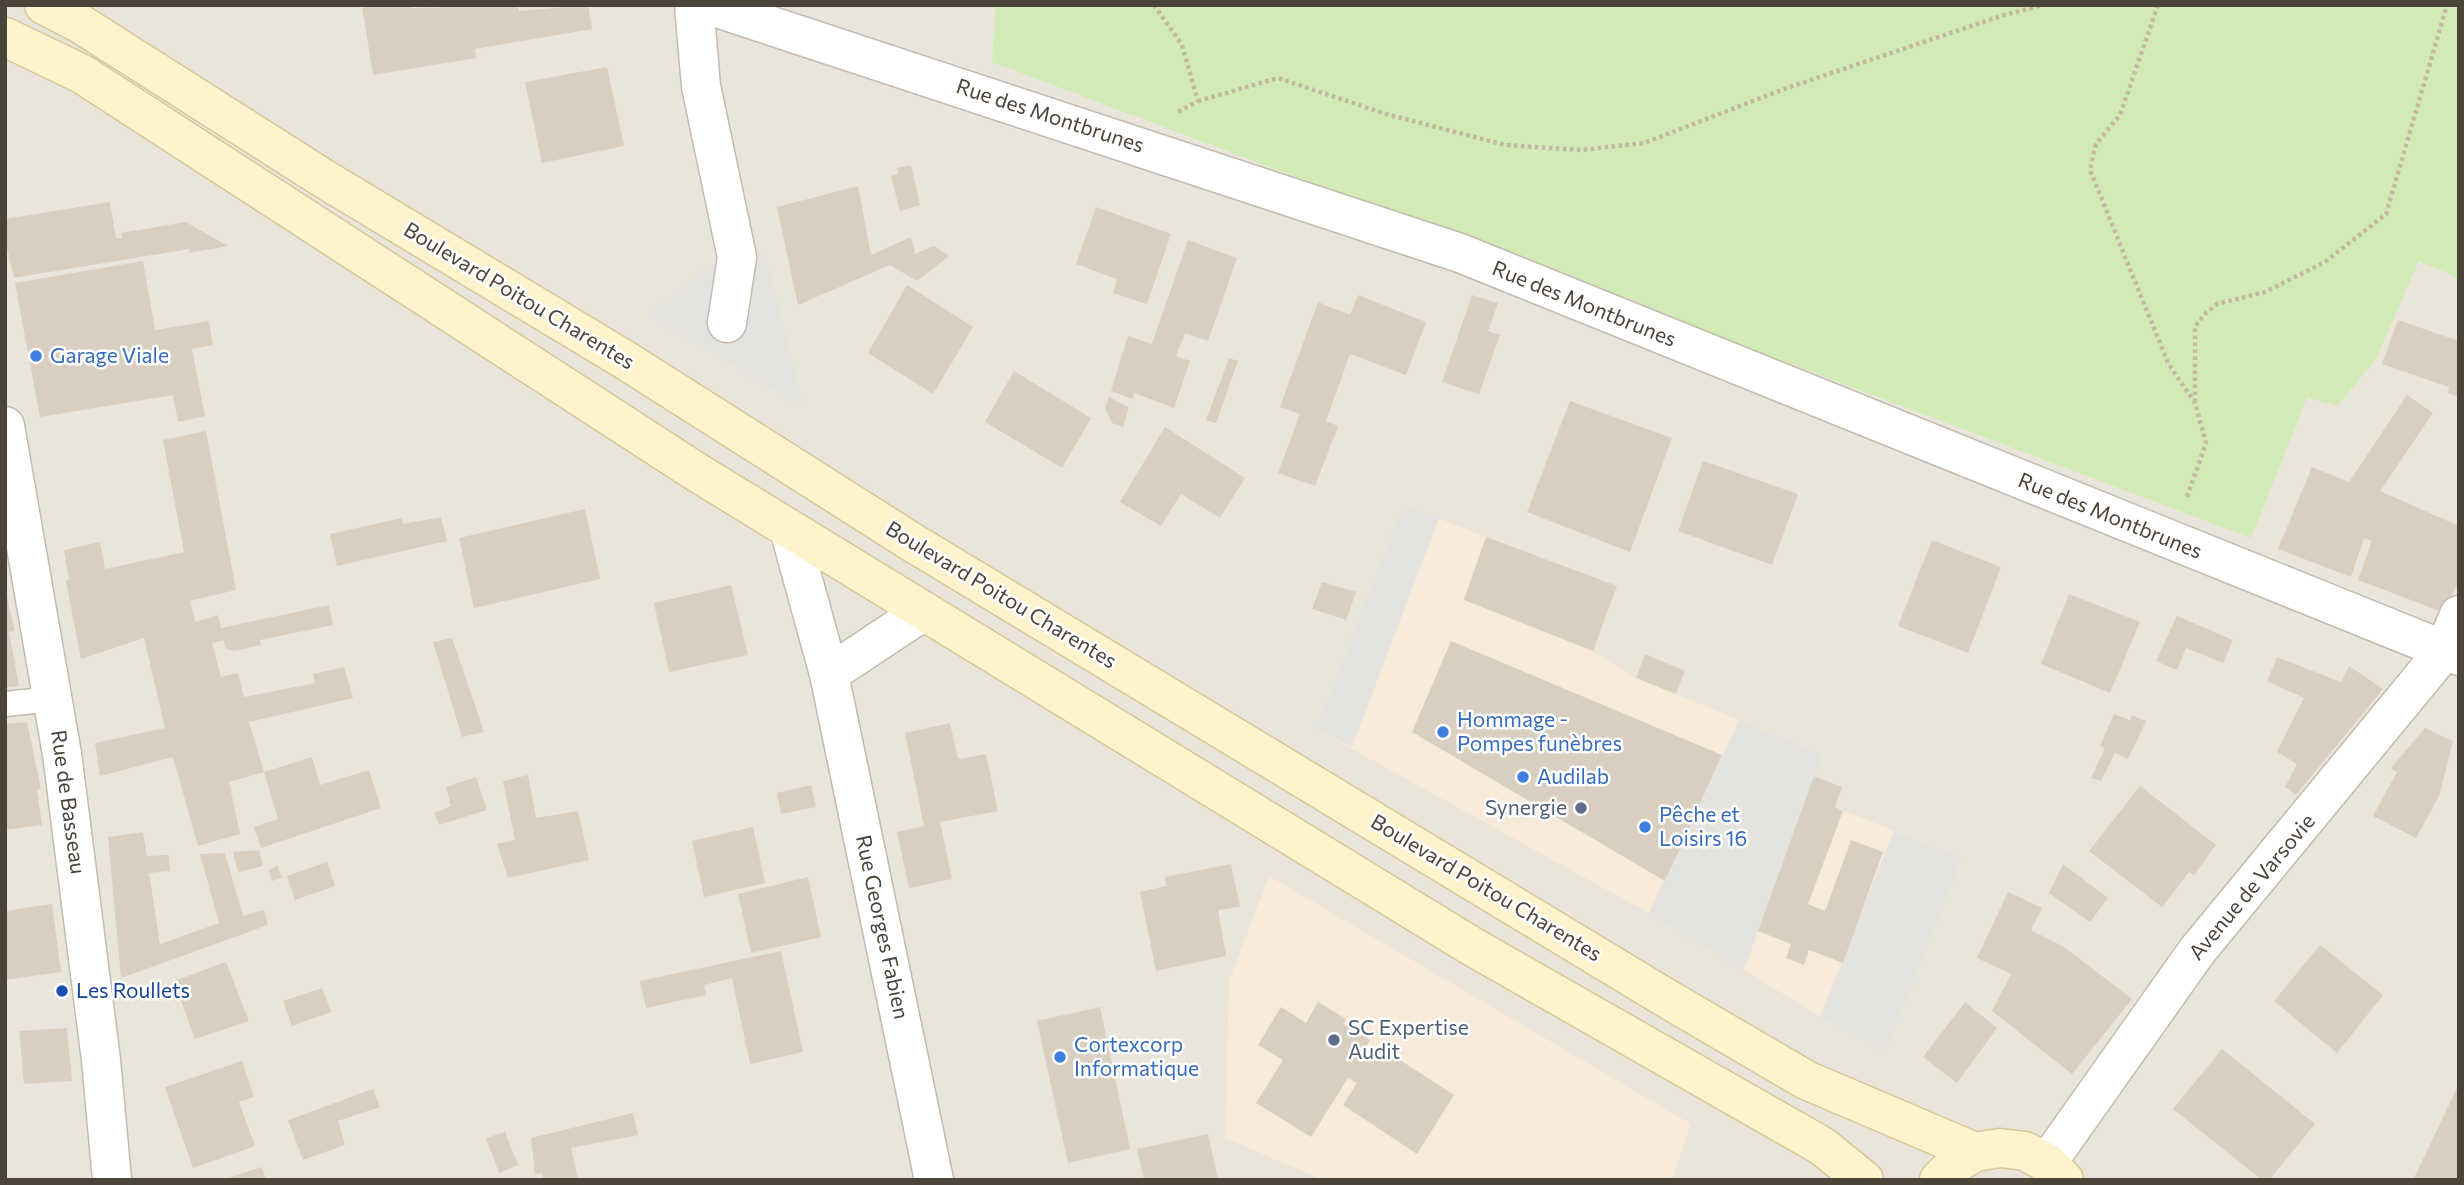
<!DOCTYPE html>
<meta charset="utf-8">
<style>
body{margin:0}
#map{position:relative;width:2464px;height:1185px;overflow:hidden;background:#f6f3ec;font-family:Commissioner,sans-serif}
canvas{display:block}
.frame{position:absolute;inset:0;border:7px solid #4b4439;pointer-events:none}
</style>
<div id="map">
<canvas width="2464" height="1185"></canvas>
<div class="frame"></div>
</div>
<script>
const ctx = document.querySelector('canvas').getContext('2d');
ctx.lineJoin = 'round';
function paint(path, color) { ctx.fillStyle = color; ctx.fill(path, 'evenodd'); }
const shape = rows => new Path2D(rows.map(r => 'M' + r).join(''));
function stroke(path, color, width, dash) { ctx.strokeStyle = color; ctx.lineWidth = width; ctx.lineCap = dash ? 'butt' : 'round'; ctx.setLineDash(dash || []); ctx.stroke(path); }
function write(font, color, halo, rows, align = 'center') {
  ctx.font = font + ' Commissioner,sans-serif'; ctx.lineWidth = 5; ctx.setLineDash([]); ctx.textBaseline = 'middle'; ctx.strokeStyle = halo; ctx.fillStyle = color; for (const [text, x, y, turn = 0] of rows) {
    ctx.save(); ctx.translate(x, y); ctx.rotate((+turn || 0) * Math.PI / 180); ctx.textAlign = isNaN(turn) ? turn : align; if (halo) ctx.strokeText(text, 0, 0); ctx.fillText(text, 0, 0); ctx.restore();
  }
}
paint(shape([
 [5,5,2459,5,2459,1180,5,1180]
]), '#eae5da');
paint(shape([
 [1404,505,1486,537,1464,599,1593,651,1636,678,1823,754,1814,776,1835,807,1962,858,1885,1053,1820,1017,1692,937,1316,729],
 [1269,876,1691,1124,1672,1180,1323,1180,1225,1138,1229,981]
]), '#f7ead8');
paint(shape([
 [996,5,2459,5,2459,278,2419,261,2376,359,2337,406,2307,397,2251,538,992,62]
]), '#d2eab5');
paint(shape([
 [765,252,803,407,649,315,710,265],
 [1404,505,1439,518,1352,747,1316,729],
 [1739,720,1823,754,1744,970,1649,913],
 [1894,831,1962,858,1885,1053,1820,1017]
]), '#e5e3e0');
paint(shape([
 [412,5,412,8,518,5,519,11,588,5,592,29,475,49,476,58,373,75,362,6],
 [607,67,624,146,542,163,525,82],
 [911,165,920,205,900,211,891,176,898,174,897,168],
 [858,186,871,255,911,237,915,254,934,246,949,256,917,281,890,265,798,305,777,207],
 [110,202,116,238,122,238,121,233,186,222,228,246,189,253,189,249,14,278,5,239,5,219],
 [1096,207,1171,234,1147,304,1113,293,1117,279,1076,264],
 [1188,240,1237,258,1208,341,1185,333,1176,356,1190,361,1174,408,1134,393,1133,399,1111,391,1128,336,1152,344],
 [143,261,155,330,209,321,213,345,192,349,205,416,178,422,173,395,40,417,15,283],
 [907,285,973,327,933,394,868,353],
 [1358,295,1426,322,1406,375,1350,354,1326,421,1338,426,1315,486,1278,473,1300,414,1280,407,1318,302,1350,315],
 [1472,295,1498,303,1488,331,1500,335,1479,394,1442,382],
 [2398,320,2459,341,2459,397,2448,393,2449,387,2382,364],
 [1229,358,1238,361,1216,423,1206,420],
 [1014,371,1091,418,1062,468,985,422],
 [2407,395,2433,413,2380,491,2459,526,2459,580,2445,613,2358,580,2372,541,2364,538,2351,577,2278,549,2312,467,2349,482],
 [1109,397,1129,407,1123,427,1112,423,1105,408],
 [1570,401,1672,438,1630,552,1527,512],
 [1165,427,1245,478,1220,518,1181,494,1161,526,1120,502],
 [206,431,236,590,190,601,195,622,218,615,221,628,329,605,333,625,260,640,261,645,234,651,225,648,224,640,212,643,221,677,238,673,244,697,315,683,313,674,344,667,353,698,249,722,264,772,312,757,320,785,369,770,381,808,261,848,254,827,278,819,264,772,229,782,240,834,198,846,173,757,100,776,95,743,165,728,144,638,81,659,66,581,69,580,64,550,100,542,105,569,184,552,163,440],
 [1703,461,1798,494,1772,565,1678,531],
 [585,509,600,579,474,608,459,538],
 [441,517,447,541,337,566,330,534,402,518,403,524],
 [1486,537,1617,586,1593,651,1464,600],
 [1932,540,2001,567,1968,653,1898,626],
 [1322,582,1356,592,1346,620,1312,609],
 [731,585,748,655,669,672,654,603],
 [5,587,14,628,14,631,9,632,19,686,5,687],
 [2069,594,2140,622,2110,693,2041,664],
 [2177,616,2233,640,2223,663,2186,648,2177,670,2156,661],
 [452,638,484,732,462,737,433,642],
 [1451,641,1722,755,1665,881,1412,732],
 [1645,654,1685,671,1676,694,1636,678],
 [2277,657,2341,682,2349,666,2383,689,2296,795,2285,787,2297,764,2277,752,2304,698,2267,681],
 [2114,714,2130,720,2132,715,2146,721,2128,759,2115,753,2101,781,2091,778,2105,748,2100,746],
 [27,722,41,789,37,790,42,825,5,830,5,724],
 [950,723,958,759,986,754,998,811,940,822,952,879,909,888,897,832,924,826,905,733],
 [2425,728,2453,741,2439,796,2416,838,2373,816,2397,772,2391,768],
 [528,775,536,818,578,811,589,860,508,878,497,844,515,840,503,781],
 [1814,776,1842,787,1835,807,1843,811,1808,904,1825,911,1851,840,1883,852,1843,963,1809,950,1804,965,1786,958,1791,944,1758,931],
 [476,777,487,810,439,825,434,813,451,806,446,787],
 [811,785,816,807,781,814,777,793],
 [2140,786,2216,845,2194,875,2189,872,2162,907,2089,851],
 [753,827,765,883,704,897,692,841],
 [143,832,147,856,169,855,170,871,149,873,160,944,219,923,200,854,225,853,243,916,264,910,268,925,121,978,108,837],
 [259,850,263,866,238,872,233,852],
 [327,862,335,886,295,900,287,876],
 [1231,864,1240,907,1218,910,1226,956,1156,971,1140,892,1166,886,1165,877],
 [2063,864,2108,898,2090,922,2049,893],
 [277,865,282,878,272,881,269,871],
 [808,877,821,937,751,953,738,894],
 [2008,892,2042,908,2031,930,2064,947,2132,999,2072,1074,1992,1011,2011,974,1977,958],
 [52,904,61,972,5,980,5,911],
 [2320,945,2383,995,2337,1053,2274,1001],
 [781,951,803,1052,750,1064,732,978,704,985,706,995,646,1008,640,981],
 [226,962,249,1021,195,1039,174,981],
 [322,988,331,1012,292,1026,283,1001],
 [1318,1002,1346,1019,1343,1024,1370,1040,1365,1049,1375,1055,1380,1047,1454,1095,1417,1154,1343,1105,1357,1083,1348,1078,1311,1137,1256,1103,1283,1060,1258,1045,1281,1007,1306,1023],
 [1965,1002,1997,1028,1957,1083,1923,1057],
 [1100,1007,1130,1149,1068,1163,1037,1021],
 [67,1028,72,1081,24,1084,19,1031],
 [2222,1049,2315,1124,2269,1180,2262,1180,2173,1109],
 [242,1061,254,1097,239,1102,255,1146,193,1168,165,1087],
 [2459,1084,2459,1180,2413,1180],
 [373,1089,380,1107,338,1121,345,1145,303,1160,288,1120],
 [633,1113,638,1135,571,1148,578,1180,544,1180,542,1173,535,1174,531,1138],
 [505,1132,518,1165,499,1173,486,1138],
 [1208,1134,1218,1180,1144,1180,1137,1149],
 [262,1167,266,1180,225,1180,225,1179]
]), '#d8cfc1');
const service = shape([
 [5,704,53,699]
]);
const minor = shape([
 [694,5,701,86,737,257,727,323],
 [708,5,1460,253,2459,656],
 [789,529,829,674,924,611],
 [829,674,934,1180],
 [2047,1163,2197,951,2444,651,2459,615]
]);
const tertiary = shape([
 [5,426,62,754,101,1060,112,1180]
]);
const secondary = shape([
 [44,5,79,23,326,180,625,360,910,541,1666,998,1806,1080,1975,1152],
 [5,37,82,74,698,473,1473,947,1822,1146,1864,1180],
 [1939,1180,1955,1164,1975,1152,2000,1148,2025,1151,2047,1163,2064,1180]
]);
stroke(service, '#c2bbae', 27);
stroke(minor, '#c2bbae', 41);
stroke(tertiary, '#c2bbae', 41);
stroke(secondary, '#d6c79b', 41);
stroke(shape([
 [1154,5,1182,45,1198,101,1176,113],
 [2158,5,2120,115,2096,144,2090,170,2168,363,2195,403,2206,443,2187,497],
 [1198,101,1278,78,1386,114,1505,145,1581,150,1644,143,1787,88,2004,15,2043,5],
 [2195,402,2195,326,2206,313,2217,304,2265,292,2325,262,2386,214,2447,5]
]), '#c4b79f', 4.5, [3.5, 3.5]);
stroke(service, '#fff', 24);
stroke(minor, '#fff', 38);
stroke(tertiary, '#fff', 38);
stroke(secondary, '#fff3cd', 38);
for (const [x, y, r, color] of [
 [36,356,7,"#3f7fe0"],
 [1443,732,7,"#3f7fe0"],
 [1523,777,7,"#3f7fe0"],
 [1581,808,7,"#5c6f8a"],
 [1645,827,7,"#3f7fe0"],
 [62,991,7,"#1a4fb4"],
 [1334,1040,7,"#5c6f8a"],
 [1060,1057,7,"#3f7fe0"]
]) { const dot = new Path2D(); dot.arc(x, y, r, 0, 2 * Math.PI); ctx.fillStyle = color; ctx.fill(dot); stroke(dot, '#fff', 2.5); }
write('21px', '#4b4439', '#fff', [
 ["Rue des Montbrunes",1050,116,18],
 ["Boulevard Poitou Charentes",519,296,31],
 ["Rue des Montbrunes",1584,304,22],
 ["Rue des Montbrunes",2110,516,22],
 ["Boulevard Poitou Charentes",1001,595,31],
 ["Rue de Basseau",68,802,82],
 ["Avenue de Varsovie",2252,887,-50],
 ["Boulevard Poitou Charentes",1486,888,31],
 ["Rue Georges Fabien",882,927,78]
]);
write('21px', '#366cbe', '#fff', [
 ["Garage Viale",50,356],
 ["Hommage -",1457,720],
 ["Pompes funèbres",1457,744],
 ["Audilab",1537,777],
 ["Pêche et",1659,815],
 ["Loisirs 16",1659,839],
 ["Cortexcorp",1074,1045],
 ["Informatique",1074,1069]
], 'left');
write('21px', '#4e5e75', '#fff', [
 ["Synergie",1567,808],
 ["SC Expertise",1348,1028,"left"],
 ["Audit",1348,1052,"left"]
], 'right');
write('21px', '#164399', '#fff', [
 ["Les Roullets",76,991]
], 'left');
</script>
